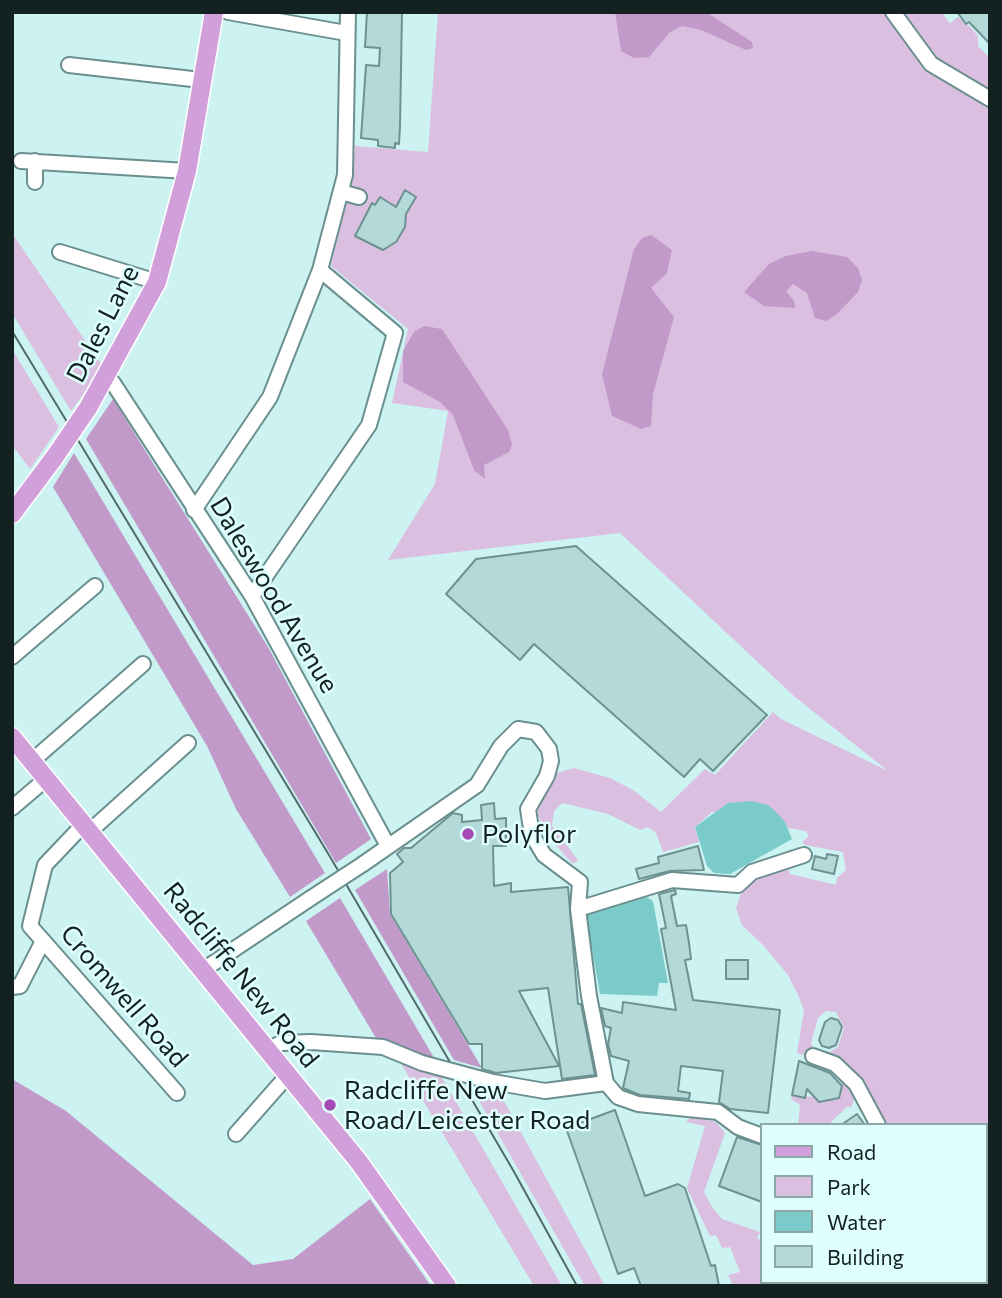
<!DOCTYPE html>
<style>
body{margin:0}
#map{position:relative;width:1002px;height:1298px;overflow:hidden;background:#ccf3f2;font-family:Commissioner,sans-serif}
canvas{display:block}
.frame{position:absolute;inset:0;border:14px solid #132121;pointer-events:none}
.legend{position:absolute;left:760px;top:1123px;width:228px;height:161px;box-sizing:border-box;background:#dffffe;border:2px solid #8da6a6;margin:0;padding:9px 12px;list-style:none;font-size:21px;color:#132121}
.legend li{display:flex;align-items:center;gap:14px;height:35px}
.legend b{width:35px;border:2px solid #8da6a6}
</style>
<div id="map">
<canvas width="1002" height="1298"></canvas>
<div class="frame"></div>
<ul class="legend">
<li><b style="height:9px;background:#d1a0da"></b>Road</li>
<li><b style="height:19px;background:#dbbfe1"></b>Park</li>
<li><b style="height:19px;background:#7bcbca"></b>Water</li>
<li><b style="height:19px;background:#b3d9d8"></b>Building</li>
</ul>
</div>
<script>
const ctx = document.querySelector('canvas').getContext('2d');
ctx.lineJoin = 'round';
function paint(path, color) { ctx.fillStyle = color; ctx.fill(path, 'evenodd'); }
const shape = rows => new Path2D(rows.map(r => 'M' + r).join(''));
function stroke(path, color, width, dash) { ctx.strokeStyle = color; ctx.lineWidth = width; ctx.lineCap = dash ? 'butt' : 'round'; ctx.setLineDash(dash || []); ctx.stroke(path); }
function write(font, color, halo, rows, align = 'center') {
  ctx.font = font + ' Commissioner,sans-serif'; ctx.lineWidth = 5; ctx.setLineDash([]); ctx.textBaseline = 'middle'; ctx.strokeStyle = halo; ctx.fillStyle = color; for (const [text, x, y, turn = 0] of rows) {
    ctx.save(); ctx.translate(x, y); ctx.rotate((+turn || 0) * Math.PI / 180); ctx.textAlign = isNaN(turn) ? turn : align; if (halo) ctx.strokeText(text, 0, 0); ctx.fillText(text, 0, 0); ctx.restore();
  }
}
paint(shape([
 [438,12,941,12,950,23,958,17,969,26,978,36,978,46,990,58,990,1205,986,1204,986,1125,880,1125,860,1088,829,1053,838,1047,844,1028,836,1012,826,1011,818,1018,811,1043,815,1050,804,1055,797,1053,804,1011,799,997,788,975,763,945,742,925,736,909,741,892,757,876,789,870,790,874,836,885,837,878,846,870,843,852,805,845,802,842,809,836,806,831,788,828,785,822,712,812,695,827,699,842,663,852,656,833,648,827,640,830,608,814,562,803,554,811,552,826,578,860,573,864,547,836,537,813,554,774,574,768,610,778,633,790,661,812,705,769,715,775,773,712,781,719,888,771,795,697,620,533,388,560,435,484,448,411,392,403,408,329,331,266,353,168,355,146,428,152],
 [12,233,103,367,71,411,12,313],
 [12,349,59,427,30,469,12,445],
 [397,1057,422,1071,441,1076,562,1286,534,1286],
 [845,1081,855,1096,851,1108,848,1106,828,1125,798,1125,800,1105,791,1099,792,1095,817,1097,823,1103,827,1098,835,1100,841,1095,841,1085],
 [469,1083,498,1090,605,1286,585,1286],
 [692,1116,716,1122,725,1133,704,1192,712,1207,722,1219,760,1232,757,1238,762,1241,762,1282,794,1282,797,1286,733,1286,728,1275,740,1272,730,1247,722,1248,716,1235,710,1236,687,1188,705,1126,686,1122]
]), '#dbbfe1');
paint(shape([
 [615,12,706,12,752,42,753,48,746,50,701,30,682,26,670,32,649,57,634,58,621,51],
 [651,235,672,250,667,273,651,288,674,317,653,394,651,426,641,429,612,416,602,374,634,249,642,238],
 [812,251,847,257,858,268,862,280,858,292,837,314,826,321,815,318,807,293,793,284,786,291,794,301,795,308,764,306,744,292,769,264,786,256],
 [424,326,442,329,508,430,512,445,509,452,484,465,485,479,474,470,453,415,440,402,403,382,403,351,414,332],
 [113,399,268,647,371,839,336,863,86,439],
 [74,453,325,873,290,897,236,809,207,746,53,487],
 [387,869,390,914,482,1068,454,1060,355,890],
 [340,898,436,1061,376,1038,306,921],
 [12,1079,66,1111,253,1265,293,1259,370,1199,431,1286,12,1286]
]), '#c29ac9');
paint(shape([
 [751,801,768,805,776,812,785,822,792,839,730,874,714,873,707,866,695,827,728,803],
 [647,897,653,901,668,983,659,983,657,996,600,994,586,916,598,909]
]), '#7bcbca');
const building = shape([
 [367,12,402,12,400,126,399,144,395,143,395,148,378,146,378,140,361,138,366,65,379,66,380,48,365,47,367,12],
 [957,12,990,12,990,44,969,22,966,24,957,12],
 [405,190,416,197,406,214,405,227,396,242,383,250,355,236,372,203,375,205,380,197,396,207,405,190],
 [576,546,767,715,713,771,700,759,684,777,534,644,520,660,446,594,476,559,576,546],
 [494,803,495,819,506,818,506,846,493,846,494,886,511,883,511,892,568,887,578,1004,581,1004,595,1075,562,1079,548,988,519,991,559,1066,496,1073,482,1069,482,1044,469,1044,391,914,390,873,403,862,397,854,404,848,411,848,453,813,462,815,462,822,482,820,481,805,494,803],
 [698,846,704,870,670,871,639,879,636,869,659,863,658,857,698,846],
 [827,854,838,856,834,874,812,869,815,856,826,859,827,854],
 [675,890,676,894,671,896,677,926,686,925,689,943,691,959,685,960,693,1000,780,1010,768,1113,730,1109,719,1102,723,1071,681,1066,678,1091,690,1093,689,1099,640,1095,623,1088,629,1061,611,1056,608,1044,611,1028,605,1026,601,1008,622,1013,623,1002,676,1010,661,929,666,928,659,894,675,890],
 [726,960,748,960,748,979,726,979,726,960],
 [831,1018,838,1020,842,1027,836,1045,829,1048,822,1046,819,1040,825,1022,831,1018],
 [799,1061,830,1073,842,1086,839,1098,819,1102,807,1089,805,1098,792,1095,799,1061],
 [615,1110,645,1196,678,1184,685,1188,711,1266,715,1265,719,1286,641,1286,634,1268,618,1274,566,1128,615,1110],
 [857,1114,865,1125,841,1125,857,1114],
 [737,1137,762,1145,762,1202,719,1186,737,1137]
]);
paint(building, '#b3d9d8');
stroke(building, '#6e9291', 2);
const minor = shape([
 [228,12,346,33],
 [893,12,931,64,990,99],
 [69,65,201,80],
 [21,161,187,171],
 [35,161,35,182],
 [341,192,359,197],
 [60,252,157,282],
 [106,378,113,383,252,596,388,846],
 [194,510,270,397,320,270,345,175,348,12],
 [252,596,369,425,395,333,320,270],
 [12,657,95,586],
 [32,761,143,664],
 [12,808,46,779],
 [84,824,45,865,30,926,177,1093],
 [89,832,188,743],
 [363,864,477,785,501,746,518,729,536,732,549,749,551,761,547,776,528,809,532,835,544,855,580,882,578,909,589,996,606,1083,618,1097,638,1104,718,1112,738,1127,762,1136],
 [578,909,672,880,738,885,752,872,804,855],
 [203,970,311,898],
 [12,987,20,986,43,941],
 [267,1050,281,1043,311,1042,383,1047,422,1063],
 [813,1056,835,1064,856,1084,878,1125],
 [493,1082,545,1091,606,1083],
 [236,1134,288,1075],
 [986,1215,990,1216],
 [987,1271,990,1274],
 [875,1282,877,1286]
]);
const major = shape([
 [88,408,157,282,187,171,214,12],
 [12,514,54,458],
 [12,737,359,1162,447,1286]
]);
stroke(minor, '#6b8f8f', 18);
stroke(major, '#fff', 21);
stroke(minor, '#fff', 14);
stroke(major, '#d1a0da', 18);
stroke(shape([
 [12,331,329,855,513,1170,577,1286]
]), '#536a6a', 2);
const minorBridge = shape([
 [311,898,363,864],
 [422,1063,493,1082]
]);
const majorBridge = shape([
 [54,458,88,408]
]);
stroke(minorBridge, '#6b8f8f', 18, []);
stroke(majorBridge, '#fff', 21, []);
stroke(minorBridge, '#fff', 14);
stroke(majorBridge, '#d1a0da', 18);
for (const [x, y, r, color] of [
 [468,834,7,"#a54bb6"],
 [330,1105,7,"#a54bb6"]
]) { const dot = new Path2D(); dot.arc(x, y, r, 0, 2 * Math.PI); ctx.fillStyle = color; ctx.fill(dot); stroke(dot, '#dffffe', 2.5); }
write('26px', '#132121', '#dffffe', [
 ["Dales Lane",103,324,-63],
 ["Daleswood Avenue",274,595,59],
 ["Radcliffe New Road",241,975,51],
 ["Cromwell Road",124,996,49]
]);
write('26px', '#132121', '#dffffe', [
 ["Polyflor",482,834],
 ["Radcliffe New",344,1090],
 ["Road/Leicester Road",344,1120]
], 'left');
</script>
